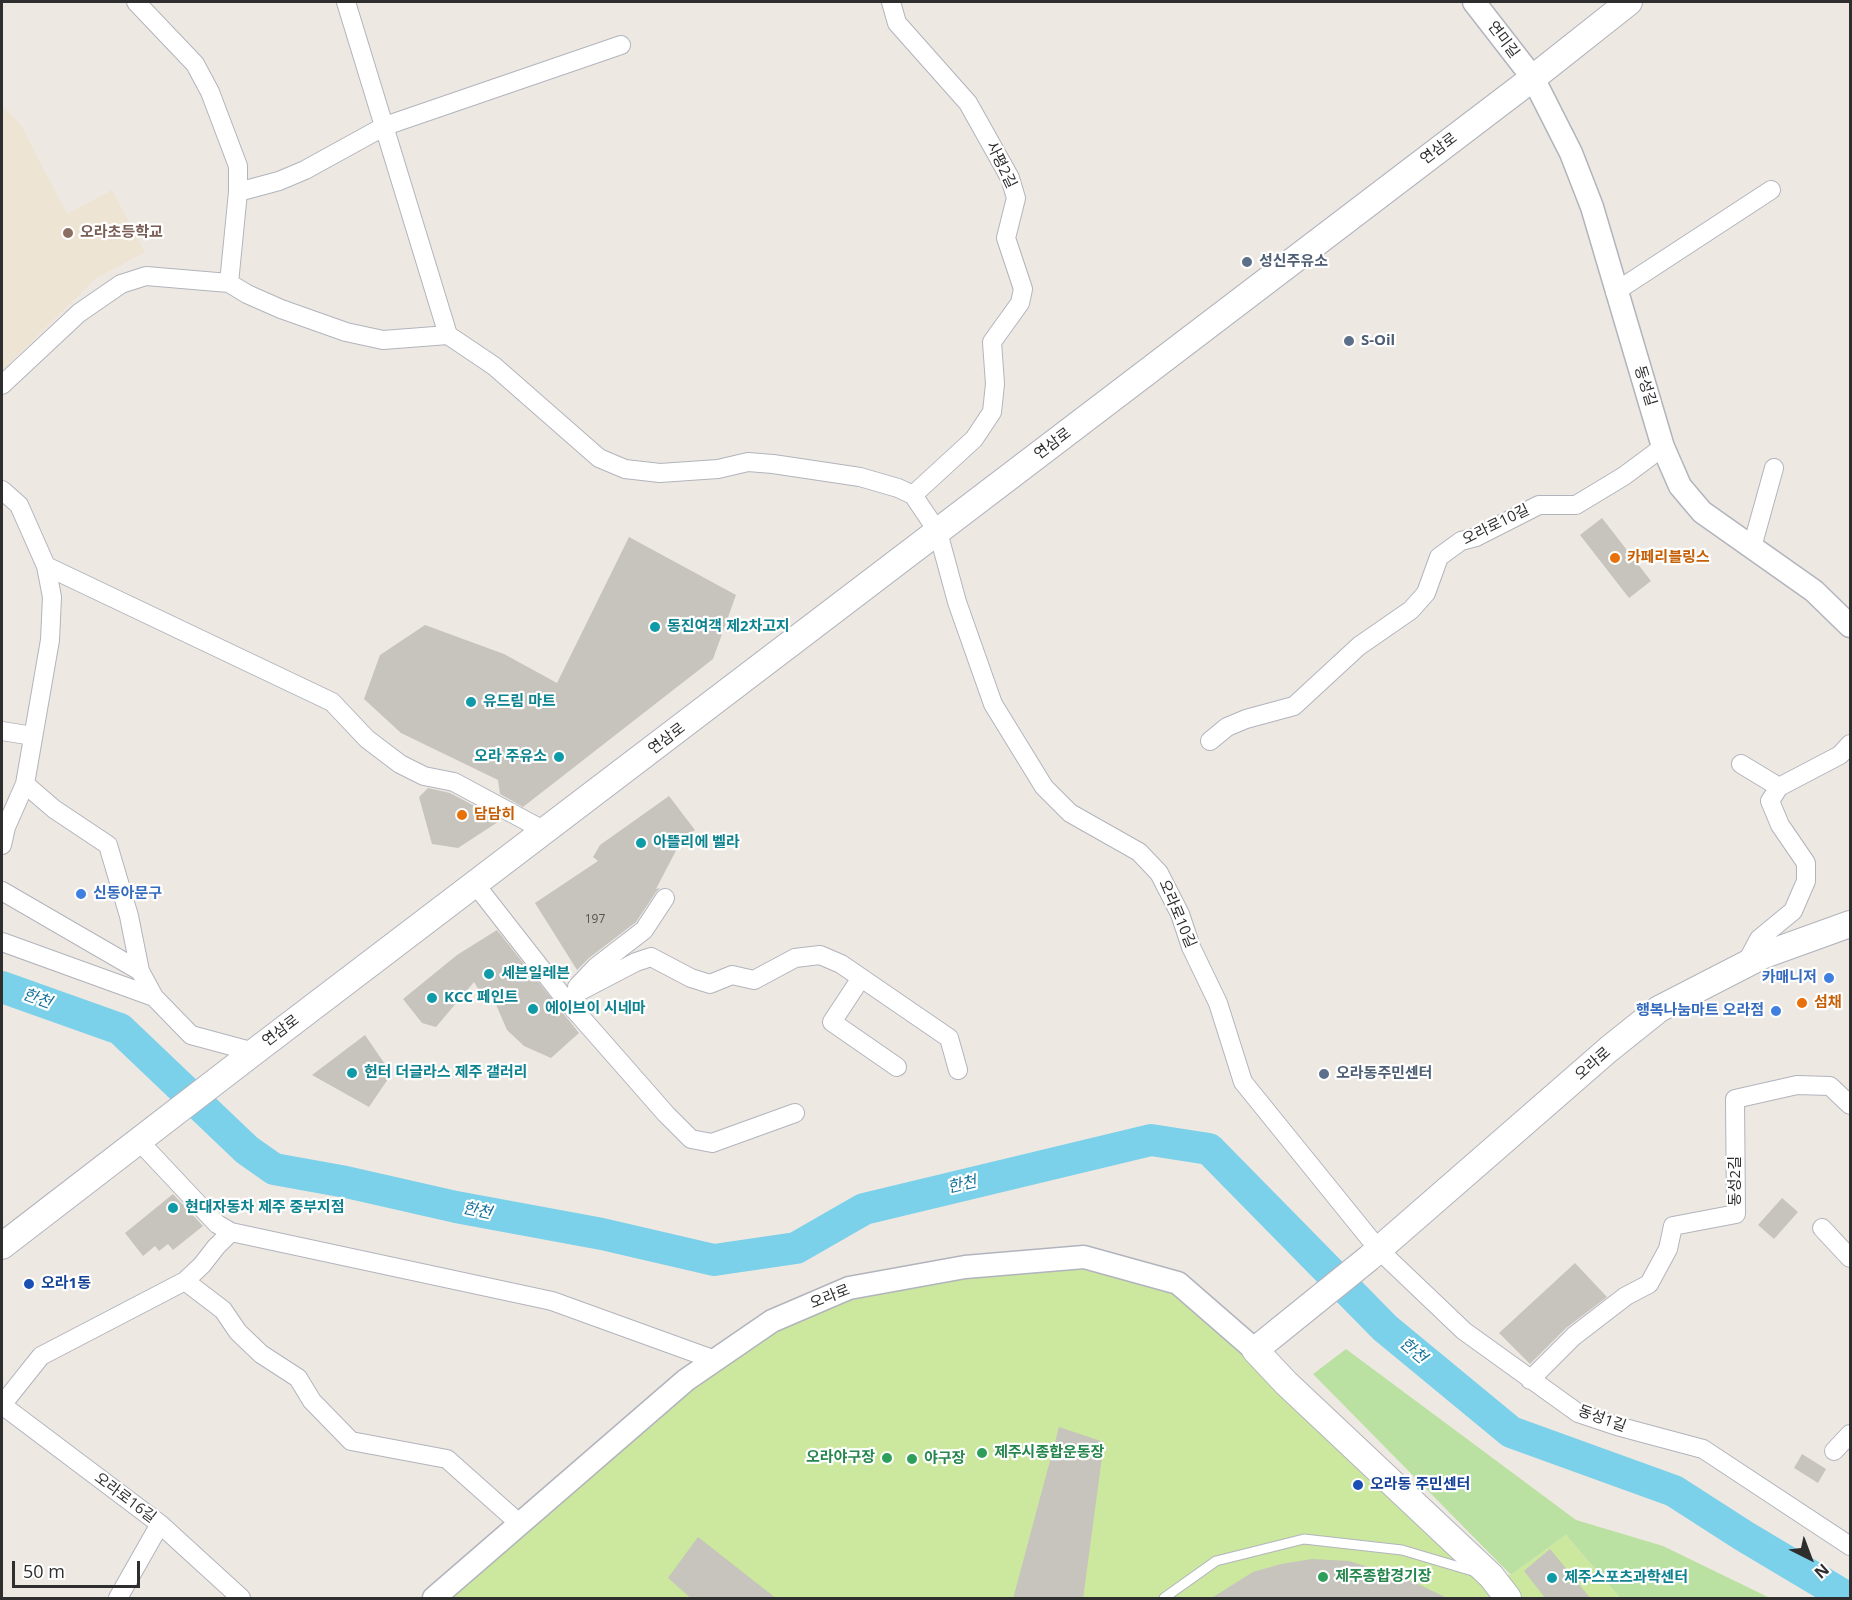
<!DOCTYPE html>
<meta charset="utf-8">
<style>
body{margin:0}
#map{position:relative;width:1852px;height:1600px;overflow:hidden;background:#eee8e2;font-family:"Open Sans",sans-serif}
canvas{display:block}
.frame{position:absolute;inset:0;border:3px solid #2e2e2e;pointer-events:none}
.north{position:absolute;left:1780px;top:1528px;width:60px;height:60px;-webkit-text-stroke:4px #fff;paint-order:stroke;rotate:138deg;font-size:16px;font-weight:700;line-height:24px;text-align:center;color:#2e2e2e}
.north::after{content:'';display:block;margin:auto;width:21px;height:27px;background:#2e2e2e;clip-path:polygon(50% 0,100% 100%,50% 72%,0 100%)}
.scale{position:absolute;left:12px;top:1561px;width:128px;height:27px;box-sizing:border-box;border:3px solid #2e2e2e;border-top:0;padding-left:8px;font-size:18px;line-height:21px;white-space:nowrap;color:#2e2e2e;-webkit-text-stroke:4px #fff;paint-order:stroke}
</style>
<div id="map">
<canvas width="1852" height="1600"></canvas>
<div class="frame"></div>
<div class="north">N</div>
<div class="scale">50 m</div>
</div>
<script>
const ctx = document.querySelector('canvas').getContext('2d');
ctx.lineJoin = 'round';
function paint(path, color) { ctx.fillStyle = color; ctx.fill(path, 'evenodd'); }
const shape = rows => new Path2D(rows.map(r => 'M' + r).join(''));
function stroke(path, color, width, dash) { ctx.strokeStyle = color; ctx.lineWidth = width; ctx.lineCap = dash ? 'butt' : 'round'; ctx.setLineDash(dash || []); ctx.stroke(path); }
function write(font, color, halo, rows, align = 'center') {
  ctx.font = font + ' "Open Sans","Noto Sans KR",sans-serif'; ctx.lineWidth = 4.5; ctx.setLineDash([]); ctx.textBaseline = 'middle'; ctx.strokeStyle = halo; ctx.fillStyle = color; for (const [text, x, y, turn = 0] of rows) {
    ctx.save(); ctx.translate(x, y); ctx.rotate((+turn || 0) * Math.PI / 180); ctx.textAlign = isNaN(turn) ? turn : align; if (halo) ctx.strokeText(text, 0, 0); ctx.fillText(text, 0, 0); ctx.restore();
  }
}
paint(shape([
 [2,106,21,125,67,214,112,190,145,252,95,279,2,371]
]), '#eee4d3');
paint(shape([
 [1346,1349,1576,1520,1663,1546,1770,1598,1620,1598,1566,1535,1511,1575,1313,1374]
]), '#bae1a2');
paint(shape([
 [1084,1257,1178,1283,1491,1576,1511,1575,1566,1535,1620,1598,438,1598,699,1371,849,1288]
]), '#cbe89e');
stroke(shape([
 [2,987,120,1029,247,1150,274,1169,346,1182,456,1207,602,1234,714,1260,796,1248,864,1209,1151,1140,1209,1149,1385,1328,1511,1432,1674,1491,1744,1536,1848,1598]
]), '#7bd0ea', 32);
paint(shape([
 [1602,518,1651,581,1629,598,1580,535],
 [629,537,736,595,713,659,523,807,500,794,498,780,401,733,364,699,380,655,425,625,504,654,557,683],
 [428,788,450,793,501,820,458,848,432,844,419,797],
 [669,796,695,830,681,841,656,889,660,888,656,892,636,922,589,958,577,970,535,903,598,861,593,857,600,845],
 [497,930,579,1033,551,1058,524,1046,507,1030,490,991,483,997,474,982,436,1027,422,1023,403,999,457,955],
 [365,1035,389,1070,388,1079,369,1107,312,1075],
 [173,1194,203,1226,173,1250,168,1244,159,1251,155,1246,143,1256,125,1233],
 [1782,1198,1798,1212,1774,1239,1758,1225],
 [1575,1263,1607,1297,1566,1328,1530,1364,1499,1333],
 [1059,1427,1104,1442,1083,1599,1013,1599],
 [1802,1454,1826,1469,1818,1483,1794,1468],
 [698,1537,777,1599,692,1599,668,1578],
 [1550,1549,1591,1599,1546,1599,1524,1571],
 [1312,1559,1349,1561,1382,1571,1414,1582,1449,1599,1210,1599,1253,1572,1281,1564]
]), '#c7c3bd');
const service = shape([
 [1164,1598,1216,1561,1304,1539,1402,1550,1476,1572]
]);
const minor = shape([
 [136,2,195,64,210,92,238,166,238,192,229,283],
 [346,2,448,335],
 [891,2,897,23,968,103,1010,178,1016,198,1006,238,1023,289,1020,303,992,342,995,384,992,412,974,439,913,495],
 [238,192,279,181,305,170,385,126,621,45],
 [1615,292,1771,190],
 [2,385,79,313,121,284,146,276,229,283,247,294,281,309,346,332,383,340,448,335,494,366,599,458,625,469,660,473,718,469,748,462,773,464,860,477,898,488,913,495,938,532,957,602,993,704,1044,787,1070,813,1139,852,1159,873,1180,914,1191,947,1218,1003,1243,1082,1379,1250,1464,1331,1578,1413,1617,1426,1703,1449,1850,1546],
 [2,490,19,505,46,566,52,597,50,640,25,784,54,809,108,845,129,916,140,971,154,997,191,1035,254,1052],
 [1752,547,1774,468],
 [46,566,332,702,367,739,400,764,424,776,454,782,545,831],
 [2,731,33,736],
 [1210,741,1227,727,1246,719,1294,706,1359,646,1411,610,1426,593,1439,557,1461,541,1476,537,1539,505,1576,505,1624,476,1663,447],
 [1741,764,1779,787],
 [2,845,6,827,25,784],
 [475,884,565,999,666,1114,691,1139,712,1143,795,1113],
 [2,891,140,971],
 [2,942,154,997],
 [1745,965,1759,939,1793,911,1806,881,1806,863,1780,825,1770,801,1779,787,1840,755,1850,744],
 [861,978,832,1022,897,1067],
 [577,987,596,967,644,930,665,898],
 [565,999,636,962,651,957,691,978,710,984,732,975,754,980,795,958,820,955,841,964,949,1038,958,1070],
 [138,1140,217,1224,231,1232,552,1301,715,1360],
 [1822,1228,1850,1258],
 [185,1281,202,1265,216,1247,231,1232],
 [1530,1380,1574,1336,1626,1296,1649,1284,1668,1249,1673,1226,1736,1214,1735,1099,1797,1085,1830,1086,1850,1105],
 [1834,1451,1850,1434],
 [118,1598,160,1524],
 [241,1598,160,1524,2,1405,41,1356,185,1281,223,1310,238,1332,261,1354,298,1378,312,1401,351,1441,447,1459,520,1524]
]);
const tertiary = shape([
 [1474,2,1533,78,1571,153,1592,207,1663,447,1680,486,1702,512,1814,591,1850,626],
 [434,1598,686,1380,772,1321,849,1288,965,1267,1084,1257,1178,1283,1255,1350]
]);
const secondary = shape([
 [2,1246,254,1052,1533,78,1629,2],
 [1508,1598,1491,1576,1286,1383,1255,1350,1369,1258,1609,1049,1659,1009,1764,955,1850,924]
]);
stroke(service, '#b2b4bd', 11);
stroke(minor, '#b2b4bd', 20);
stroke(tertiary, '#b2b4bd', 25);
stroke(secondary, '#b2b4bd', 28);
stroke(service, '#fff', 9);
stroke(minor, '#fff', 18);
stroke(tertiary, '#fff', 22);
stroke(secondary, '#fff', 26);
for (const [x, y, r, color] of [
 [68,233,6,"#8d6e63"],
 [1247,262,6,"#5c6f8a"],
 [1349,341,6,"#5c6f8a"],
 [1615,558,6,"#e8710a"],
 [655,627,6,"#0f9aa8"],
 [471,702,6,"#0f9aa8"],
 [559,757,6,"#0f9aa8"],
 [462,815,6,"#e8710a"],
 [641,843,6,"#0f9aa8"],
 [81,894,6,"#3f7fe0"],
 [489,974,6,"#0f9aa8"],
 [1829,978,6,"#3f7fe0"],
 [432,998,6,"#0f9aa8"],
 [1802,1003,6,"#e8710a"],
 [533,1009,6,"#0f9aa8"],
 [1776,1011,6,"#3f7fe0"],
 [352,1073,6,"#0f9aa8"],
 [1324,1074,6,"#5c6f8a"],
 [173,1208,6,"#0f9aa8"],
 [29,1284,6,"#1a4fb4"],
 [982,1453,6,"#2e9e5b"],
 [887,1458,6,"#2e9e5b"],
 [912,1459,6,"#2e9e5b"],
 [1358,1485,6,"#1a4fb4"],
 [1323,1577,6,"#2e9e5b"],
 [1552,1578,6,"#0f9aa8"]
]) { const dot = new Path2D(); dot.arc(x, y, r, 0, 2 * Math.PI); ctx.fillStyle = color; ctx.fill(dot); stroke(dot, '#fff', 2); }
write('12px', '#545352', null, [
 ["197",595,920]
]);
write('15px', '#2e2e2e', '#fff', [
 ["연미길",1503,40,53],
 ["연삼로",1439,149,-37],
 ["사평2길",1001,165,64],
 ["동성길",1645,386,73],
 ["연삼로",1053,444,-37],
 ["오라로10길",1496,525,-26],
 ["연삼로",667,739,-37],
 ["오라로10길",1177,914,67],
 ["연삼로",281,1031,-37],
 ["오라로",1593,1064,-41],
 ["동성2길",1736,1181,-90],
 ["오라로",830,1297,-21],
 ["동성1길",1602,1419,20],
 ["오라로16길",125,1498,37]
]);
write('bold 15px', '#785e54', '#fff', [
 ["오라초등학교",80,233]
], 'left');
write('bold 15px', '#4e5e75', '#fff', [
 ["성신주유소",1259,262],
 ["S-Oil",1361,341],
 ["오라동주민센터",1336,1074]
], 'left');
write('bold 15px', '#c56008', '#fff', [
 ["카페리블링스",1627,558],
 ["담담히",474,815],
 ["섬채",1814,1003]
], 'left');
write('bold 15px', '#0d838f', '#fff', [
 ["동진여객 제2차고지",667,627],
 ["유드림 마트",483,702],
 ["오라 주유소",547,757,"right"],
 ["아뜰리에 벨라",653,843],
 ["세븐일레븐",501,974],
 ["KCC 페인트",444,998],
 ["에이브이 시네마",545,1009],
 ["헌터 더글라스 제주 갤러리",364,1073],
 ["현대자동차 제주 중부지점",185,1208],
 ["제주스포츠과학센터",1564,1578]
], 'left');
write('bold 15px', '#366cbe', '#fff', [
 ["신동아문구",93,894,"left"],
 ["카매니저",1817,978],
 ["행복나눔마트 오라점",1764,1011]
], 'right');
write('bold 15px', '#164399', '#fff', [
 ["오라1동",41,1284],
 ["오라동 주민센터",1370,1485]
], 'left');
write('bold 15px', '#27864d', '#fff', [
 ["제주시종합운동장",994,1453],
 ["오라야구장",875,1458,"right"],
 ["야구장",924,1459],
 ["제주종합경기장",1335,1577]
], 'left');
write('italic 16px', '#15729b', '#fff', [
 ["한천",37,999,20],
 ["한천",962,1185,-13],
 ["한천",477,1211,12],
 ["한천",1413,1351,40]
]);
</script>
